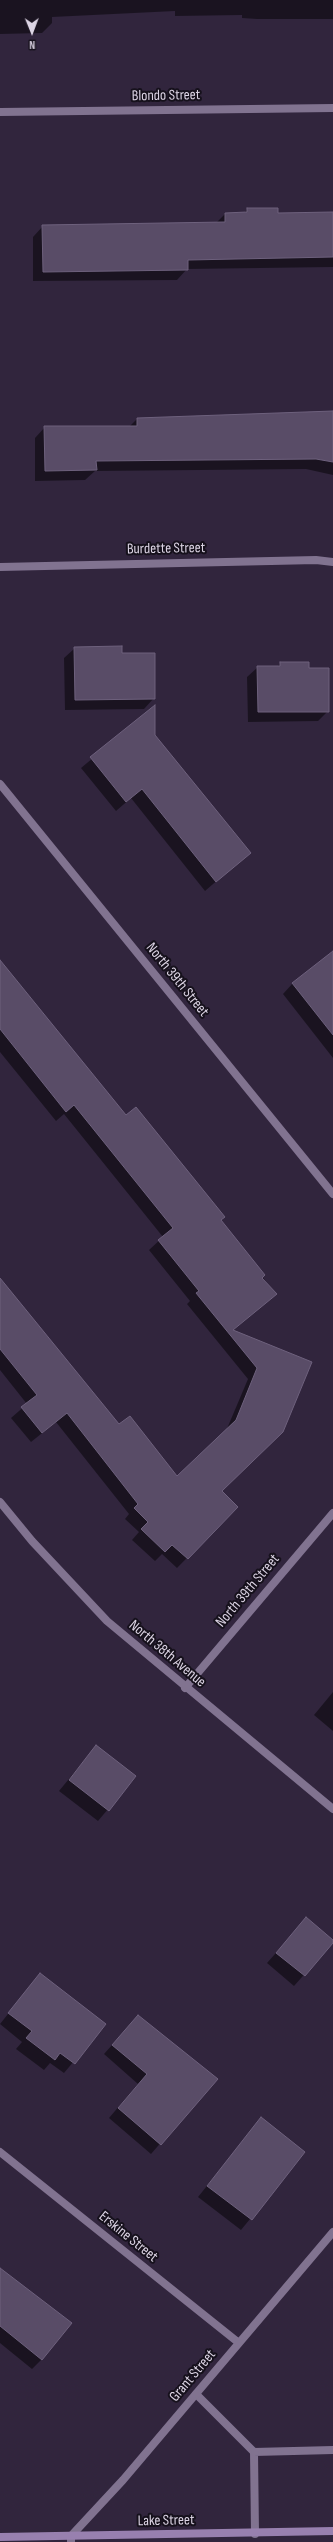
<!DOCTYPE html>
<style>
body{margin:0}
#map{position:relative;width:333px;height:2542px;overflow:hidden;background:#31253d;font-family:"Sofia Sans Condensed",sans-serif}
canvas{display:block}
.north{position:absolute;left:12px;top:12px;width:40px;height:40px;-webkit-text-stroke:3px #16111c;paint-order:stroke;rotate:179deg;font-size:11px;font-weight:700;line-height:16px;text-align:center;color:#dcd4e4}
.north::after{content:'';display:block;margin:auto;width:14px;height:18px;background:#dcd4e4;clip-path:polygon(50% 0,100% 100%,50% 72%,0 100%)}
</style>
<div id="map">
<canvas width="333" height="2542"></canvas>
<div class="north">N</div>
</div>
<script>
const ctx = document.querySelector('canvas').getContext('2d');
ctx.lineJoin = 'round';
function paint(path, color) { ctx.fillStyle = color; ctx.fill(path, 'evenodd'); }
const shape = rows => new Path2D(rows.map(r => 'M' + r).join(''));
function stroke(path, color, width, dash) { ctx.strokeStyle = color; ctx.lineWidth = width; ctx.lineCap = dash ? 'butt' : 'round'; ctx.setLineDash(dash || []); ctx.stroke(path); }
function write(font, color, halo, rows, align = 'center') {
  ctx.font = font + ' "Sofia Sans Condensed",sans-serif'; ctx.lineWidth = 4; ctx.setLineDash([]); ctx.textBaseline = 'middle'; ctx.strokeStyle = halo; ctx.fillStyle = color; for (const [text, x, y, turn = 0] of rows) {
    ctx.save(); ctx.translate(x, y); ctx.rotate((+turn || 0) * Math.PI / 180); ctx.textAlign = isNaN(turn) ? turn : align; if (halo) ctx.strokeText(text, 0, 0); ctx.fillText(text, 0, 0); ctx.restore();
  }
}
paint(shape([
 [0,0,333,0,333,19,257,19,242,18,242,15,175,16,175,11,52,17,52,23,42,33,0,34],
 [248,209,277,214,333,213,333,267,187,269,177,280,33,281,33,237,43,226,216,223,225,214,244,213],
 [137,419,333,419,333,475,306,469,95,471,85,480,35,481,35,438,45,427,129,427],
 [75,648,121,654,154,698,144,709,65,710,64,658],
 [281,663,308,669,328,711,318,721,248,722,247,677,258,667,277,667],
 [154,707,154,736,250,852,205,891,131,798,116,811,81,768],
 [0,961,126,1117,220,1220,275,1294,232,1331,311,1363,220,1487,232,1512,177,1568,162,1554,155,1561,132,1540,139,1532,125,1519,129,1514,56,1422,31,1442,11,1418,27,1404,0,1370,0,1279,119,1426,177,1478,226,1431,248,1379,187,1304,190,1301,149,1250,163,1237,64,1114,56,1121,0,1052],
 [333,965,333,1058,283,994,293,983],
 [333,1692,333,1731,314,1715],
 [96,1746,135,1777,98,1821,59,1791],
 [307,1918,333,1942,294,1986,267,1963],
 [40,1974,105,2024,64,2073,50,2063,44,2070,16,2049,22,2042,0,2024],
 [138,2016,216,2079,151,2154,109,2118,138,2084,104,2054],
 [261,2119,304,2153,241,2230,198,2197],
 [0,2270,42,2359,32,2369,0,2343]
]), '#0007');
const building = shape([
 [247,208,278,208,278,213,333,212,333,257,188,260,188,270,43,272,42,225,225,222,225,213,247,212,247,208],
 [333,411,333,462,316,459,96,461,97,470,45,471,44,426,137,426,137,418,333,411],
 [122,646,122,653,155,653,155,699,75,700,74,647,122,646],
 [280,662,309,662,309,668,329,668,329,712,258,712,257,666,280,666,280,662],
 [155,705,155,735,251,853,216,882,142,789,126,802,90,757,155,705],
 [333,951,333,1035,292,983,333,951],
 [0,960,126,1115,136,1107,225,1217,221,1220,265,1275,262,1278,277,1294,233,1330,312,1362,283,1432,222,1491,238,1507,188,1559,172,1545,165,1552,141,1529,148,1522,134,1508,138,1504,67,1413,42,1433,21,1407,37,1395,0,1349,0,1278,119,1424,130,1416,177,1476,236,1420,257,1368,196,1293,199,1291,158,1240,173,1228,74,1105,66,1112,0,1029,0,960],
 [96,1745,136,1776,109,1811,69,1780,96,1745],
 [306,1917,333,1940,333,1943,305,1976,276,1953,306,1917],
 [40,1973,106,2024,75,2064,60,2053,55,2060,26,2038,32,2031,8,2013,40,1973],
 [138,2015,218,2079,161,2145,118,2108,147,2074,112,2045,138,2015],
 [261,2117,305,2152,252,2220,207,2186,261,2117],
 [0,2268,72,2323,42,2360,0,2326,0,2268]
]);
paint(building, '#594c67');
stroke(building, '#6e617d', 1);
stroke(shape([
 [196,2394,254,2452,255,2534],
 [254,2452,333,2450]
]), '#817390', 8);
stroke(shape([
 [0,112,333,108],
 [0,567,316,560,333,562],
 [0,784,333,1194],
 [0,1502,32,1541,107,1621,333,1809],
 [185,1688,333,1513],
 [0,2152,239,2343],
 [71,2542,71,2536,123,2480,333,2232]
]), '#817390', 8);
stroke(shape([
 [0,2537,333,2531]
]), '#9880af', 8);
write('15px', '#dcd4e4', '#16111c', [
 ["Blondo Street",166,96,-1],
 ["Burdette Street",166,549,-1],
 ["North 39th Street",177,980,51],
 ["North 39th Street",248,1591,-50],
 ["North 38th Avenue",167,1654,40],
 ["Erskine Street",128,2237,39],
 ["Grant Street",193,2376,-50],
 ["Lake Street",166,2521,-1]
]);
</script>
